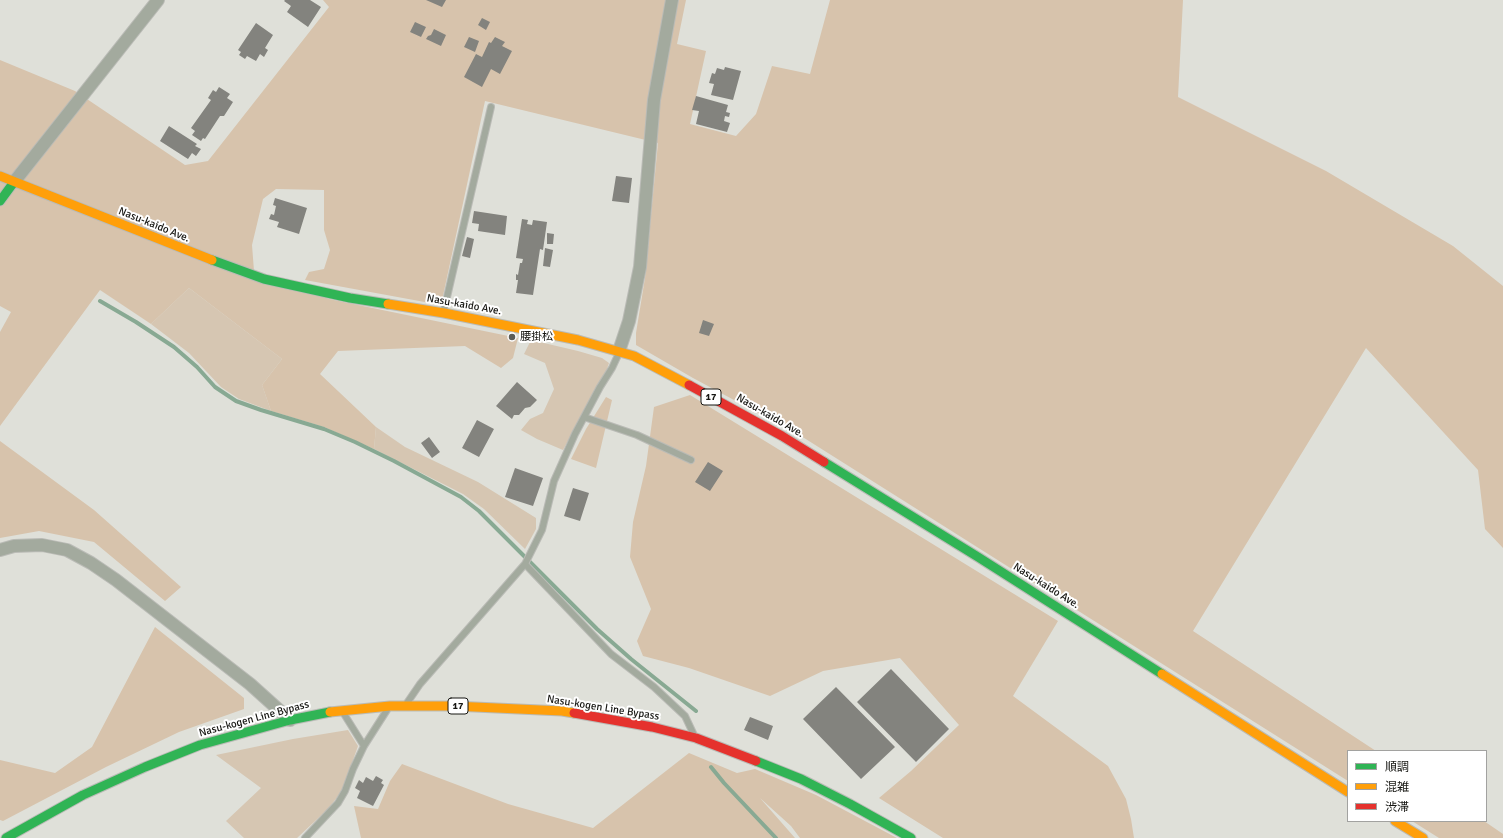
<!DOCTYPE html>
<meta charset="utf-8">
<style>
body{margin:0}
#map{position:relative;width:1503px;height:838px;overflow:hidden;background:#dfe0d9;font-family:Signika,"Noto Sans JP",sans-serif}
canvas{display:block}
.legend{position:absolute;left:1347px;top:750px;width:140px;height:72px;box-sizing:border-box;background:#fff;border:1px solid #a2a2a0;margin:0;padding:5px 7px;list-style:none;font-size:12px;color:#161612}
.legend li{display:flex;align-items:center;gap:8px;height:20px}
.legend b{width:20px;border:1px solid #a2a2a0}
</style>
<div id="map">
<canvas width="1503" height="838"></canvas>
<ul class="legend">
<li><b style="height:5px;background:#30b455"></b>順調</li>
<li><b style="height:5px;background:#ff9f0a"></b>混雑</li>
<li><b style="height:5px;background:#e5322d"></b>渋滞</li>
</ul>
</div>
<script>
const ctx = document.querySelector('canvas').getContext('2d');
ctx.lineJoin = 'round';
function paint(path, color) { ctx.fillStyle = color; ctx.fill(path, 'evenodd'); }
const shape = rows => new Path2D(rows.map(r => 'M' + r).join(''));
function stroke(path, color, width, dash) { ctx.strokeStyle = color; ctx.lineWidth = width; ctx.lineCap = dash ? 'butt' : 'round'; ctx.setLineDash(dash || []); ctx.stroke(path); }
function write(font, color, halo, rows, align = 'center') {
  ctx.font = font + ' Signika,"Noto Sans JP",sans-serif'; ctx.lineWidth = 4; ctx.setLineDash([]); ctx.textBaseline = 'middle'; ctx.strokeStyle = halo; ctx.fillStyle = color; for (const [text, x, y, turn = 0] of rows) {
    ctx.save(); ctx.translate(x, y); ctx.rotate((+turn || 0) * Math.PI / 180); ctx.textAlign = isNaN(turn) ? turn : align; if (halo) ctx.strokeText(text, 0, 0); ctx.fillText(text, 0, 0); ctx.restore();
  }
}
paint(shape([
 [189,288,282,359,262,385,271,411,239,399,221,387,189,353,151,324],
 [531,340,578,351,602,358,609,363,607,369,563,450,537,439,521,430,530,419,543,413,554,389,545,363,524,354],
 [376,427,405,447,478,482,536,518,536,529,525,549,484,509,463,494,374,449],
 [348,730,358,746,342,791,328,809,297,838,244,838,226,821,261,788,216,755,293,739]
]), '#d6c6b2');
paint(shape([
 [323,0,686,0,677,44,706,51,690,124,736,136,756,114,772,66,810,74,830,0,1183,0,1178,97,1326,171,1453,246,1503,286,1503,548,1485,529,1478,470,1366,348,1193,631,1376,751,1348,751,1348,781,801,436,693,378,636,345,636,333,645,278,658,143,485,101,441,305,305,280,309,272,324,269,330,250,324,230,324,190,276,189,263,199,252,245,254,271,329,299,518,338,513,358,501,368,465,346,338,351,320,374,376,427,374,449,324,427,271,411,262,385,282,359,189,288,151,324,100,290,0,426,0,332,11,312,0,306,0,60,75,91,185,165,208,161,329,7],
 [690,395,1058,621,1013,696,1108,766,1126,799,1131,819,1134,838,943,838,879,798,911,771,959,725,900,658,823,671,770,696,689,668,643,656,637,641,651,609,630,557,633,522,646,466,654,407],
 [606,397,612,400,596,468,571,459,586,429],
 [0,441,94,510,181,587,165,601,94,542,39,531,0,538],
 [155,627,244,698,244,709,179,732,106,767,3,821,0,820,0,760,55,773,92,747],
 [689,753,737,773,755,769,816,795,897,838,800,838,791,826,760,798,795,838,361,838,354,806,378,809,390,781,402,764,508,804,593,828],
 [1412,821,1484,821,1503,834,1503,838,1439,838]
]), '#d7c3ac');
stroke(shape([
 [100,301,136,322,174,347,197,367,215,387,236,401,261,410,324,429,355,442,394,461,461,497,479,511,597,629,631,659,696,711],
 [711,767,724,783,776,838]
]), '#88a993', 4);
paint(shape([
 [285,0,310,0,321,7,308,27,287,12,291,6,284,1],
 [426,0,446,0,442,7],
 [482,18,490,22,486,30,478,25],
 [415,22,426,27,421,37,410,32],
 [256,23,273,35,265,48,268,50,264,57,260,54,256,61,247,56,245,59,239,55,241,52,238,50],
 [434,29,446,35,441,46,426,39,428,36,431,35],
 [469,37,479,41,475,52,464,47],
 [495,37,505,42,502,46,512,51,500,74,491,69,482,87,464,77,476,54,482,57,489,42,491,43],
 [725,67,741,71,733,100,711,95,714,84,709,83,712,73,715,74,717,68,724,70],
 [219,87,230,94,227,98,233,102,224,116,220,116,205,139,203,138,201,141,192,135,195,131,191,128,211,100,208,98,213,90,216,92],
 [696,96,728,105,726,112,730,113,729,117,725,116,724,121,730,123,727,132,696,124,699,111,692,110],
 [169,126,197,144,195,146,201,149,196,156,192,153,188,159,160,141],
 [616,176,632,178,629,203,612,201],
 [275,198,307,208,299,234,277,227,279,222,269,219,271,214,274,215,276,206,273,205],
 [474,211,507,216,505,235,478,231,479,224,472,223],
 [522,219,528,220,527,224,532,225,533,220,547,222,543,250,540,249,533,295,516,293,518,280,516,280,516,274,518,275,520,263,522,263,523,259,516,258],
 [547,233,554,234,553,244,547,244],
 [467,237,474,239,470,258,462,256],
 [545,248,553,250,550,267,543,266],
 [703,320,714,324,709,336,699,333],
 [517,382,537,400,530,407,525,408,519,415,514,415,512,419,496,406],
 [477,420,494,429,479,457,462,448],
 [429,437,440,452,432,458,421,443],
 [708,462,723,471,710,491,695,482],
 [515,468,543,478,533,506,505,497],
 [573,488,589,493,580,521,564,516],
 [891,669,949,729,916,762,857,702],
 [836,687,895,747,861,779,803,719],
 [750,717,773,726,768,740,744,730],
 [376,776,383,780,381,783,384,785,373,806,357,798,360,791,355,788,359,780,363,783,366,777,373,781]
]), '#83837e');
const lane = shape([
 [444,310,491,107],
 [584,417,637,435,691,460],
 [525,564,611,654,654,687,685,716,693,733],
 [407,703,420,684,525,564,542,530,554,481,575,434,600,387,612,368,619,353],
 [344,714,364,746],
 [305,838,338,803,345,791,353,769,364,746,387,710]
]);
const street = shape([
 [14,182,158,0],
 [619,351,629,321,640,267,654,100,672,0],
 [0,550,14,546,42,545,67,550,91,563,116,580,250,684,290,720]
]);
const fast = shape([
 [0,201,14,182],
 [212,260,264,279,350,298,388,304],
 [824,462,978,557,1162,674],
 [756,761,801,779,850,804,911,838],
 [6,838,83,795,145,767,200,745,290,720,330,712]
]);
const slow = shape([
 [0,176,212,260],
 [388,304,444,313,578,340,634,356,689,385],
 [1162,674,1348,792],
 [330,712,390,706,453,706,562,711,574,713],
 [1395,821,1423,838]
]);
const jam = shape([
 [689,385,782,436,824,462],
 [574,713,652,727,696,738,756,761]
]);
stroke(lane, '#babbb6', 8);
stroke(street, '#babbb6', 14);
stroke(fast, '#babbb6', 11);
stroke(slow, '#babbb6', 11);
stroke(jam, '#babbb6', 11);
stroke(lane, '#a3aa9e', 6);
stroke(street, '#a3aa9e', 12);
stroke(fast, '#30b455', 9);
stroke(slow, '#ff9f0a', 9);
stroke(jam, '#e5322d', 9);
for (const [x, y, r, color] of [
 [512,337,4,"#5c5d58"]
]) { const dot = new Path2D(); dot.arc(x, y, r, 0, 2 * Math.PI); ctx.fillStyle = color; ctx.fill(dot); stroke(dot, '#fff', 1.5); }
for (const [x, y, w] of [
 [711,397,20],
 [458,706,20]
]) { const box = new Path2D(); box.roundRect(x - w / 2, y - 8, w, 16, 3); ctx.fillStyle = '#fff'; ctx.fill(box); stroke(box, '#161612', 1); }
write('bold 10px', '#161612', null, [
 ["17",711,397],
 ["17",458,706]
]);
write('11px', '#161612', '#fff', [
 ["Nasu-kaido Ave.",154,225,22],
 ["Nasu-kaido Ave.",464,305,10],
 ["Nasu-kaido Ave.",770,416,30],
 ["Nasu-kaido Ave.",1046,586,32],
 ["Nasu-kogen Line Bypass",603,708,9],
 ["Nasu-kogen Line Bypass",254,719,-15]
]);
write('11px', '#161612', '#fff', [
 ["腰掛松",520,337]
], 'left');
</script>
